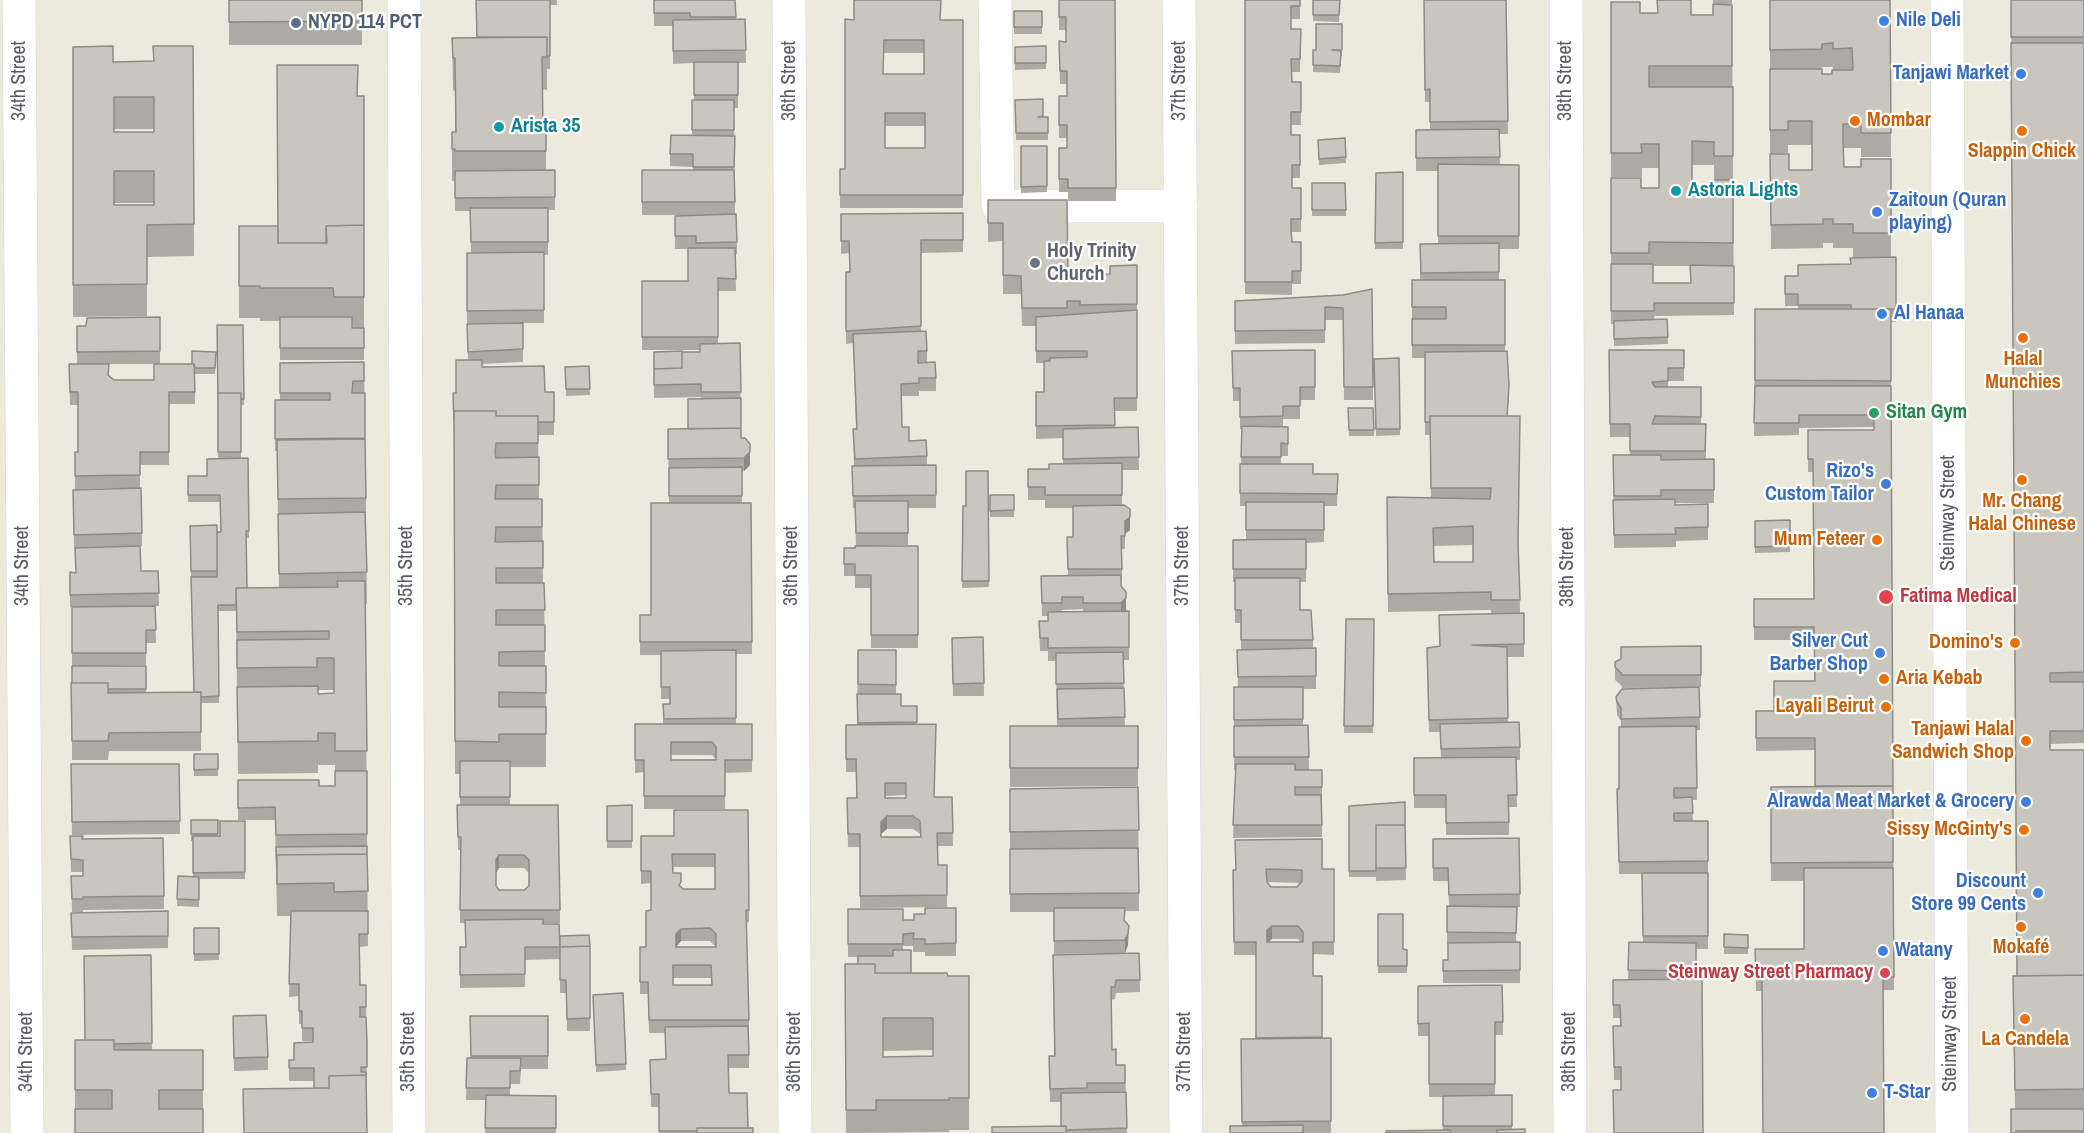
<!DOCTYPE html>
<meta charset="utf-8">
<style>
body{margin:0}
canvas{display:block;background:#eceadd}
</style>
<canvas width="2084" height="1133"></canvas>
<script>
const ctx = document.querySelector('canvas').getContext('2d');
ctx.lineJoin = 'round';
const shape = rows => new Path2D(rows.map(r => 'M' + r).join(''));
function stroke(path, color, width, dash) { ctx.strokeStyle = color; ctx.lineWidth = width; ctx.lineCap = dash ? 'butt' : 'round'; ctx.setLineDash(dash || []); ctx.stroke(path); }
function paint(path, color) { ctx.fillStyle = color; ctx.fill(path, 'evenodd'); }
function write(font, color, halo, rows, align = 'center') {
  ctx.font = font + ' "Archivo Narrow",sans-serif'; ctx.lineWidth = 4.5; ctx.setLineDash([]); ctx.textBaseline = 'middle'; ctx.strokeStyle = halo; ctx.fillStyle = color; for (const [text, x, y, turn = 0] of rows) {
    ctx.save(); ctx.translate(x, y); ctx.rotate((+turn || 0) * Math.PI / 180); ctx.textAlign = isNaN(turn) ? turn : align; if (halo) ctx.strokeText(text, 0, 0); ctx.fillText(text, 0, 0); ctx.restore();
  }
}
const minor = shape([
 [19,0,27,1133],
 [404,0,409,1133],
 [789,0,795,1133],
 [995,0,998,206,1181,206],
 [1179,0,1186,1133],
 [1566,0,1570,1133],
 [1947,0,1952,1133]
]);
stroke(minor, '#d1d3da', 34);
stroke(minor, '#fff', 33);
paint(shape([
 [229,0,362,0,362,45,229,45],
 [476,0,557,0,557,5,550,5,550,69,547,69,547,90,542,89,543,130,546,130,546,170,555,170,555,210,548,210,548,255,544,255,544,323,467,323,467,253,471,253,470,211,455,211,455,181,452,181,452,132,455,132,455,90,453,91,452,38,476,37],
 [654,0,735,0,736,19,745,19,746,63,738,63,738,108,734,108,735,214,737,242,737,254,735,255,736,291,718,291,718,344,740,343,741,438,750,444,750,465,744,471,742,471,742,503,751,503,752,654,736,654,736,724,752,724,752,772,725,773,725,809,644,809,644,772,635,773,635,724,663,724,663,704,670,704,670,699,661,699,661,655,640,655,640,615,651,615,669,503,668,429,688,429,701,399,701,397,654,398,654,381,682,352,700,352,700,350,642,350,642,281,688,281,688,249,675,249,675,216,703,215,642,215,642,170,693,170,693,167,670,166,670,154,692,135,692,100,694,100,694,63,673,64,673,26,654,26],
 [671,755,712,755,716,759,671,760],
 [1059,0,1115,0,1116,201,1068,201,1068,192,1059,192,1059,148,1067,148,1067,138,1059,138,1059,96,1067,96,1067,84,1060,84,1059,41,1066,42,1066,30,1059,30],
 [1245,0,1300,0,1300,19,1291,19,1291,29,1301,29,1300,72,1291,72,1292,82,1301,82,1301,125,1291,125,1291,135,1300,135,1300,178,1292,178,1292,188,1301,188,1301,232,1291,232,1292,242,1301,242,1301,284,1292,284,1292,295,1245,294],
 [1313,0,1340,0,1339,22,1313,21],
 [1424,0,1506,0,1508,134,1499,134,1500,165,1519,165,1519,249,1499,249,1499,280,1505,280,1505,351,1509,398,1507,416,1519,550,1520,613,1524,644,1524,657,1507,657,1508,722,1520,747,1520,760,1516,760,1517,807,1509,807,1509,835,1446,835,1446,808,1414,808,1414,758,1441,758,1440,732,1429,732,1427,661,1440,646,1491,614,1491,610,1388,612,1387,497,1431,498,1430,435,1425,435,1425,358,1412,358,1412,280,1420,280,1420,244,1438,244,1438,171,1416,171,1416,130,1430,130,1430,102,1425,102],
 [1473,545,1473,562,1434,562,1434,546],
 [1713,0,1732,0,1732,4,1713,4],
 [1770,0,1890,0,1891,157,1861,157,1861,148,1843,148,1844,167,1861,167,1891,159,1891,257,1853,257,1853,248,1833,248,1833,243,1823,243,1823,248,1771,249,1770,154,1789,170,1812,170,1812,145,1788,145,1788,153,1770,154],
 [1822,67,1833,67,1832,74,1822,74],
 [2011,0,2084,0,2084,743,2050,744,2050,750,2084,750,2084,1133,2015,1109,2013,1000,2017,976],
 [1611,2,1640,13,1657,13,1691,15,1713,15,1732,5,1733,180,1714,180,1714,165,1692,165,1692,191,1714,191,1733,180,1734,315,1654,316,1654,320,1667,319,1668,344,1614,346,1614,324,1611,324,1611,178,1641,188,1659,188,1659,168,1642,168,1642,177,1611,177],
 [1653,266,1690,266,1690,283,1653,283],
 [1014,11,1042,11,1042,34,1014,34],
 [845,19,963,20,963,208,840,208,840,169,845,169],
 [884,53,924,53,924,74,883,74],
 [885,126,925,126,925,148,885,148],
 [1342,24,1342,56,1341,56,1340,73,1313,72,1313,50,1316,50],
 [193,46,194,256,147,257,147,316,73,317,73,47,113,62,153,61],
 [114,129,154,129,154,132,114,132],
 [114,203,154,203,154,205,114,205],
 [1046,46,1046,69,1015,70,1015,47],
 [358,96,364,96,364,360,280,360,280,321,260,321,260,318,239,318,239,226,278,226],
 [1015,100,1043,117,1048,117,1048,140,1016,140],
 [1318,140,1346,157,1346,163,1319,165],
 [1021,146,1047,146,1047,192,1021,193],
 [1403,172,1403,249,1375,249,1376,173],
 [1312,183,1345,183,1346,216,1312,216],
 [988,200,1068,275,1137,304,1137,411,1115,411,1115,427,1138,427,1139,470,1122,470,1122,505,1130,530,1125,534,1125,549,1122,549,1122,581,1121,581,1121,586,1126,611,1129,611,1129,660,1123,660,1125,726,1138,726,1138,786,1010,787,1010,726,1057,726,1056,661,1048,661,1048,651,1040,651,1039,621,1048,621,1048,616,1042,616,1041,576,1068,575,1067,537,1073,537,1073,508,1045,508,1045,500,1028,500,1028,469,1049,469,1063,464,1063,438,1036,439,1036,392,1044,392,1044,363,1036,363,1036,326,1022,326,1021,294,1003,294,1003,241,988,242],
 [1083,609,1083,611,1062,611,1062,610],
 [963,213,963,252,921,253,921,331,927,351,927,363,936,378,936,391,919,391,919,396,901,396,902,427,909,441,927,456,927,465,936,465,936,508,908,508,908,545,864,546,918,546,918,648,871,648,871,588,855,588,855,576,844,576,844,548,855,548,856,546,855,508,853,508,852,466,854,466,853,429,856,429,853,343,846,344,846,272,850,272,849,253,841,254,841,214],
 [1896,257,1896,322,1891,322,1891,394,1894,990,1756,991,1755,949,1804,949,1804,881,1771,881,1771,787,1815,786,1815,750,1756,751,1756,711,1774,711,1814,681,1814,640,1754,640,1754,599,1814,599,1813,472,1808,472,1808,430,1874,430,1874,427,1799,428,1799,435,1754,436,1755,309,1798,309,1798,306,1785,306,1785,276,1798,276,1850,264],
 [1372,289,1373,400,1344,400,1343,320,1325,320,1325,343,1235,344,1235,301,1343,295],
 [160,317,160,364,192,364,216,352,215,374,195,374,195,404,169,404,169,465,140,465,140,488,75,489,75,452,78,452,78,405,70,405,69,364,77,364,77,326,86,326],
 [109,364,154,364,154,380,114,380,108,375],
 [523,323,523,362,482,364,482,367,545,392,554,392,554,435,538,435,539,499,542,499,543,583,544,583,545,666,546,707,546,767,510,767,510,805,560,910,560,923,543,923,543,924,560,942,589,935,590,1031,567,1031,566,993,560,993,560,959,525,960,525,987,460,988,460,947,466,947,465,923,460,923,460,850,458,850,457,805,460,805,460,774,455,774,454,436,453,393,456,393,468,360,467,324],
 [499,868,524,868,529,873,529,886,524,890,499,890,496,886,496,873],
 [217,325,243,325,244,405,241,405,241,459,248,458,249,538,246,538,247,588,279,588,277,451,275,451,275,400,280,400,280,363,364,362,366,498,366,530,367,604,365,604,368,946,359,947,360,985,366,985,367,1133,244,1133,243,1089,314,1088,314,1081,289,1081,289,1060,294,1060,313,1042,313,1041,302,1041,302,1024,299,1024,299,996,289,997,291,916,277,916,275,820,238,820,238,780,319,786,335,786,335,765,318,765,318,773,238,774,236,611,218,611,219,703,201,703,201,751,109,751,108,760,72,760,72,666,146,666,146,693,194,692,191,584,190,526,221,532,220,502,188,502,188,476,207,476,218,459],
 [318,690,334,690,334,693,318,694],
 [1315,350,1315,400,1300,400,1300,419,1283,419,1283,426,1288,427,1288,456,1281,456,1281,464,1313,474,1338,474,1337,506,1324,506,1324,542,1306,543,1306,582,1300,582,1300,610,1313,640,1313,648,1316,648,1316,689,1303,689,1303,725,1308,725,1309,770,1295,770,1322,770,1322,837,1233,838,1236,770,1234,770,1234,687,1238,687,1237,650,1241,650,1241,623,1235,623,1235,582,1233,582,1233,540,1246,540,1246,506,1240,506,1240,464,1241,464,1242,429,1240,429,1240,401,1233,401,1232,351],
 [1609,350,1684,350,1684,381,1668,381,1668,387,1701,387,1701,424,1706,424,1706,459,1714,459,1714,503,1675,503,1675,505,1708,504,1708,540,1676,541,1676,547,1614,548,1613,455,1630,455,1630,437,1610,437],
 [1399,358,1400,435,1376,436,1374,359],
 [589,366,590,395,566,396,565,367],
 [1348,408,1373,408,1374,436,1349,436],
 [988,471,989,587,962,588,963,506,966,506],
 [73,490,142,533,142,546,100,547,141,571,158,571,159,606,139,606,155,606,156,643,146,643,146,665,72,666,72,607,70,607,70,572,76,573,75,548,74,548],
 [990,495,1014,495,1014,517,990,517],
 [1790,520,1790,552,1755,553,1755,521],
 [1346,619,1374,619,1373,733,1344,733],
 [983,637,984,696,953,696,952,638],
 [1701,646,1701,687,1622,688,1621,685,1615,680,1615,662,1621,659],
 [858,650,896,650,896,694,901,706,917,706,917,724,934,797,952,797,953,846,937,846,938,865,947,865,947,907,860,908,860,847,848,847,847,798,856,798,856,772,846,772,846,725,857,725],
 [906,795,906,798,885,798,885,796],
 [887,829,913,829,920,834,920,837,881,837,881,834],
 [1699,687,1700,730,1696,730,1697,800,1692,800,1693,821,1708,861,1708,949,1696,949,1696,979,1621,1090,1621,1080,1614,1080,1613,1026,1620,1026,1620,1018,1613,1018,1613,980,1628,980,1629,942,1643,942,1642,874,1619,874,1617,789,1619,789,1621,721,1617,715,1616,697],
 [194,754,218,754,218,776,194,776],
 [71,764,179,764,180,834,72,835],
 [1138,787,1139,911,1125,911,1124,920,1128,945,1125,953,1054,954,1054,912,1010,912,1010,789],
 [1405,802,1406,880,1376,881,1376,846,1376,877,1349,877,1349,806],
 [632,805,632,848,607,848,607,806],
 [748,810,749,922,746,923,749,1020,749,1068,728,1068,729,1093,748,1128,753,1133,659,1133,659,1107,651,1107,650,1060,666,1059,665,1033,649,1033,648,994,640,994,640,947,646,947,651,910,651,883,641,884,641,836,674,836],
 [673,867,715,867,715,889,683,889,681,887,673,873],
 [681,941,710,941,716,947,676,947],
 [673,978,711,978,711,985,673,985],
 [191,820,218,820,218,836,220,836,245,821,245,879,199,879,199,907,177,906,178,876,193,877,193,841,191,841],
 [70,836,83,839,163,838,164,909,83,910,83,912,72,912,71,876,83,876,83,872,71,872],
 [1519,838,1520,907,1517,907,1516,942,1520,942,1520,983,1443,983,1443,960,1448,960,1448,945,1447,945,1447,906,1449,906,1448,881,1433,881,1433,839],
 [1334,869,1334,955,1313,954,1313,976,1322,976,1322,1039,1331,1038,1331,1133,1230,1133,1242,1126,1241,1039,1256,1039,1256,955,1234,955,1233,870],
 [1267,882,1301,883,1297,887,1271,887],
 [1272,939,1298,939,1301,942,1268,942],
 [956,908,956,956,925,956,925,952,913,952,913,946,903,946,903,950,911,973,948,976,969,976,969,1130,949,1130,949,1132,846,1133,845,964,858,964,858,957,848,957,848,909,903,920,914,920,925,914],
 [933,1050,933,1056,883,1057,883,1051],
 [168,911,168,948,72,950,71,913],
 [1378,914,1403,949,1407,950,1407,973,1378,973],
 [194,928,219,928,219,960,194,961],
 [1724,934,1748,935,1748,954,1724,954],
 [1139,953,1140,992,1116,993,1115,999,1111,1000,1112,1050,1116,1065,1125,1065,1127,1133,992,1133,1061,1126,1061,1102,1050,1102,1049,1056,1054,1056,1053,955],
 [151,955,152,1050,203,1050,203,1133,75,1133,75,1040,85,1040],
 [1502,985,1503,1035,1495,1035,1495,1096,1512,1095,1512,1129,1525,1133,1386,1133,1443,1130,1443,1097,1429,1097,1429,1036,1418,1036,1418,986],
 [623,993,626,1070,596,1072,593,995],
 [233,1016,268,1057,268,1070,234,1071],
 [470,1016,548,1016,548,1069,521,1069,520,1084,510,1084,510,1095,556,1096,556,1133,485,1133,486,1100,466,1100,467,1058,471,1058]
]), '#adaaa3');
paint(shape([
 [750,452,750,465,744,471,744,458],
 [1130,517,1130,530,1125,534,1125,521],
 [1126,598,1126,611,1121,615,1121,603],
 [887,816,887,829,881,834,881,822],
 [499,855,499,868,496,873,496,860],
 [1129,926,1128,945,1125,953,1125,940],
 [1272,926,1272,939,1267,943,1267,930],
 [681,929,681,941,676,947,676,934]
]), '#8d8b84');
const building = shape([
 [229,0,362,0,362,21,229,22,229,0],
 [476,0,550,0,550,56,547,56,547,37,477,37,476,0],
 [654,0,735,0,736,17,690,17,690,13,654,13,654,0],
 [854,0,941,0,940,20,963,20,963,195,840,195,840,169,845,169,845,19,854,20,854,0],
 [884,40,924,40,924,74,883,74,884,40],
 [885,113,925,113,925,148,885,148,885,113],
 [1059,0,1115,0,1116,188,1068,188,1068,179,1059,179,1059,148,1067,148,1067,125,1059,125,1059,96,1067,96,1067,71,1060,71,1059,41,1066,42,1066,17,1059,17,1059,0],
 [1245,0,1300,0,1300,6,1291,6,1291,29,1301,29,1300,59,1291,59,1292,82,1301,82,1301,112,1291,112,1291,135,1300,135,1300,165,1292,165,1292,188,1301,188,1301,219,1291,219,1291,230,1292,242,1301,242,1301,271,1292,271,1292,282,1245,282,1245,0],
 [1313,0,1340,0,1339,15,1313,15,1313,0],
 [1424,0,1506,0,1508,121,1430,122,1430,89,1425,90,1424,0],
 [1657,0,1691,0,1691,15,1713,15,1713,4,1732,5,1732,66,1649,66,1649,87,1733,87,1733,156,1714,156,1714,142,1692,141,1692,191,1714,191,1714,180,1733,180,1733,243,1649,242,1649,253,1611,253,1611,178,1641,178,1641,188,1659,188,1659,144,1641,144,1642,153,1611,153,1611,2,1640,2,1640,13,1658,13,1657,0],
 [1770,0,1890,0,1891,133,1861,133,1861,124,1843,124,1843,142,1844,167,1861,167,1861,159,1891,159,1891,233,1853,233,1853,224,1833,224,1833,219,1823,219,1823,224,1771,225,1770,154,1789,154,1789,170,1812,170,1812,121,1788,121,1788,130,1770,130,1770,69,1822,69,1822,74,1832,74,1832,70,1853,70,1852,48,1833,49,1833,43,1822,44,1822,49,1770,50,1770,0],
 [2011,0,2084,0,2084,37,2011,37,2011,0],
 [1014,11,1042,11,1042,27,1014,27,1014,11],
 [745,19,746,50,673,51,673,20,745,19],
 [1316,24,1342,24,1342,50,1332,50,1341,51,1340,66,1313,65,1313,50,1316,50,1316,24],
 [547,37,547,57,542,57,543,130,546,130,546,151,455,151,455,149,452,149,452,132,456,132,455,58,453,58,452,38,547,37],
 [2011,43,2084,43,2084,672,2050,673,2050,682,2084,682,2084,731,2050,731,2050,750,2084,750,2084,975,2017,976,2011,43],
 [113,46,113,62,154,61,153,46,193,46,194,224,147,225,147,284,73,285,73,47,113,46],
 [114,97,154,97,154,132,114,132,114,97],
 [114,171,154,171,154,205,114,205,114,171],
 [1046,46,1046,63,1015,63,1015,47,1046,46],
 [694,62,738,62,738,95,694,95,694,62],
 [277,65,358,65,357,96,364,96,364,225,326,226,326,243,278,243,277,65],
 [1043,99,1043,116,1038,117,1048,117,1048,133,1016,133,1015,100,1043,99],
 [692,100,734,100,734,130,692,130,692,100],
 [1499,129,1500,157,1416,158,1416,130,1499,129],
 [671,135,735,136,734,167,693,167,693,154,670,154,671,135],
 [1345,138,1346,157,1319,159,1318,140,1345,138],
 [1021,146,1047,146,1047,186,1021,187,1021,146],
 [1438,164,1519,165,1519,236,1438,236,1438,164],
 [555,170,555,197,455,198,455,171,555,170],
 [642,170,734,170,735,202,642,202,642,170],
 [1403,172,1403,242,1375,243,1376,173,1403,172],
 [1312,183,1345,183,1346,210,1312,210,1312,183],
 [988,200,1067,200,1068,275,1110,274,1110,266,1137,265,1137,304,1080,305,1080,301,1067,301,1067,308,1022,308,1021,276,1003,275,1003,223,988,223,988,200],
 [470,208,548,208,548,242,471,242,470,208],
 [963,213,963,240,921,240,921,326,846,331,846,272,850,272,849,241,841,241,841,214,963,213],
 [736,214,737,242,696,243,696,236,675,236,675,216,736,214],
 [364,225,364,297,334,297,333,288,260,288,260,286,239,286,239,226,278,226,278,243,327,243,326,226,364,225],
 [1499,243,1499,272,1421,273,1420,244,1499,243],
 [688,248,735,248,736,279,718,278,718,337,642,337,642,281,688,281,688,248],
 [544,252,544,310,467,311,467,253,544,252],
 [1896,257,1896,309,1851,309,1851,305,1798,305,1798,294,1785,294,1785,276,1798,276,1798,265,1851,264,1850,258,1896,257],
 [1611,264,1653,264,1653,283,1691,283,1690,265,1734,266,1734,303,1654,303,1654,311,1611,311,1611,264],
 [1412,280,1505,280,1505,345,1412,345,1412,319,1446,319,1446,307,1412,307,1412,280],
 [1372,289,1373,387,1344,387,1343,308,1325,307,1325,330,1235,331,1235,301,1343,295,1372,289],
 [1755,309,1891,309,1891,381,1755,380,1755,309],
 [1137,310,1137,398,1114,398,1115,425,1036,426,1036,392,1044,392,1044,361,1050,361,1050,358,1087,357,1087,351,1036,351,1036,317,1137,310],
 [160,317,160,351,77,352,77,326,86,326,87,318,160,317],
 [280,317,352,317,352,328,364,328,364,348,280,348,280,317],
 [1667,319,1668,337,1614,339,1614,321,1667,319],
 [523,323,523,349,468,352,467,324,523,323],
 [217,325,243,325,244,399,241,399,241,393,218,393,218,399,217,325],
 [926,331,927,351,918,351,918,363,935,362,936,378,919,378,919,383,901,384,902,427,909,427,909,441,926,440,927,456,855,459,853,429,857,429,853,334,926,331],
 [740,343,741,392,701,392,701,384,654,385,654,369,682,368,682,352,700,352,700,344,740,343],
 [1315,350,1315,387,1300,387,1300,406,1283,406,1283,416,1240,417,1240,388,1233,388,1232,351,1315,350],
 [1609,350,1684,350,1684,368,1668,368,1668,381,1652,382,1655,387,1701,387,1701,417,1655,416,1652,424,1706,424,1705,451,1630,451,1630,424,1610,424,1609,350],
 [192,351,216,352,215,368,195,368,194,364,192,364,192,351],
 [682,351,682,368,654,369,654,375,654,352,682,351],
 [1507,351,1509,385,1507,416,1430,416,1430,422,1425,422,1425,352,1507,351],
 [1399,358,1400,429,1376,429,1374,359,1399,358],
 [456,360,482,360,482,367,544,366,545,392,554,392,554,422,538,422,538,416,496,416,496,411,454,411,454,423,453,393,456,393,456,360],
 [364,362,364,381,353,381,352,393,365,393,365,438,275,439,275,400,330,400,330,393,280,393,280,363,364,362],
 [69,364,109,364,108,375,114,380,154,380,154,364,194,364,195,392,169,392,169,452,140,452,140,475,75,476,75,452,78,452,78,392,70,392,69,364],
 [589,366,590,389,566,389,565,367,589,366],
 [1755,386,1891,386,1893,786,1815,786,1815,738,1756,738,1756,711,1774,711,1774,681,1815,681,1814,627,1754,627,1754,599,1814,599,1813,459,1808,459,1808,430,1874,430,1874,415,1799,415,1799,423,1754,423,1755,386],
 [218,393,241,393,241,452,218,452,218,393],
 [741,398,741,428,688,429,688,399,741,398],
 [1348,408,1373,408,1374,430,1349,430,1348,408],
 [454,411,496,411,496,416,538,416,538,443,496,443,495,452,496,458,539,457,539,485,496,485,495,499,542,499,542,527,496,527,495,542,543,541,543,568,496,568,496,583,544,583,545,610,496,610,496,625,545,625,545,651,499,652,499,666,546,666,546,693,499,692,499,707,546,707,546,734,499,734,499,742,455,741,454,411],
 [1430,416,1520,416,1518,544,1520,600,1491,600,1491,592,1388,594,1387,497,1490,499,1491,488,1431,488,1430,416],
 [1473,526,1473,562,1434,562,1433,528,1473,526],
 [1242,426,1288,427,1288,444,1281,443,1281,457,1241,457,1242,426],
 [1138,427,1139,457,1063,459,1063,429,1138,427],
 [741,428,741,438,745,438,750,444,750,452,744,458,668,459,668,429,741,428],
 [365,439,366,498,278,499,277,440,365,439],
 [1613,455,1661,455,1661,460,1714,459,1714,490,1661,490,1661,496,1614,496,1613,455],
 [248,458,249,531,246,531,247,588,236,588,236,605,218,605,219,696,201,697,201,692,194,692,191,577,217,577,217,532,221,532,220,495,188,495,188,476,207,476,207,459,248,458],
 [1122,463,1122,495,1045,495,1045,487,1028,487,1028,469,1049,469,1049,464,1122,463],
 [1240,464,1313,464,1313,474,1338,474,1337,494,1240,493,1240,464],
 [936,465,936,495,853,496,852,466,936,465],
 [742,467,742,496,669,496,669,468,742,467],
 [966,471,988,471,989,581,962,581,963,506,966,506,966,471],
 [141,488,142,533,74,535,73,490,141,488],
 [990,495,1014,495,1014,510,990,511,990,495],
 [1675,499,1675,505,1708,504,1708,527,1675,528,1676,534,1614,535,1613,500,1675,499],
 [855,501,908,501,908,533,856,533,855,501],
 [1246,502,1324,502,1324,530,1246,530,1246,502],
 [651,503,751,503,752,642,640,642,640,615,651,615,651,503],
 [1124,505,1130,509,1130,517,1125,521,1125,536,1121,536,1122,569,1068,569,1067,537,1073,537,1073,506,1124,505],
 [365,512,367,572,279,574,278,514,365,512],
 [1790,520,1790,546,1755,547,1755,521,1790,520],
 [217,525,217,571,191,571,190,526,217,525],
 [1306,539,1306,569,1233,569,1233,540,1306,539],
 [140,546,141,571,158,571,159,593,70,595,70,572,76,573,75,548,140,546],
 [855,546,918,546,918,635,871,635,871,575,855,575,855,564,844,564,844,548,855,548,855,546],
 [1121,575,1121,586,1126,592,1126,598,1121,603,1083,603,1083,597,1062,597,1062,603,1042,603,1041,576,1121,575],
 [1235,578,1300,578,1300,610,1311,610,1313,640,1241,640,1241,610,1235,610,1235,578],
 [337,581,365,581,367,751,335,751,335,733,318,733,318,741,238,742,237,687,318,686,318,694,334,693,334,658,317,658,317,667,237,668,237,640,329,639,329,631,237,632,236,588,338,587,337,581],
 [155,606,156,630,146,630,146,653,72,653,72,607,155,606],
 [1129,611,1129,647,1048,648,1048,638,1040,638,1039,621,1048,621,1048,612,1129,611],
 [1524,613,1524,644,1472,645,1507,647,1508,718,1429,720,1427,648,1440,646,1439,615,1524,613],
 [1346,619,1374,619,1373,726,1344,726,1346,619],
 [983,637,984,683,953,684,952,638,983,637],
 [1701,646,1701,675,1622,675,1621,673,1615,667,1615,662,1621,659,1621,647,1701,646],
 [1316,648,1316,676,1238,677,1237,650,1316,648],
 [736,650,736,718,664,719,663,704,670,704,670,687,661,687,661,651,736,650],
 [858,650,896,650,896,685,858,684,858,650],
 [1123,652,1124,683,1056,684,1056,653,1123,652],
 [72,666,146,666,146,689,108,689,108,683,72,683,72,666],
 [71,683,108,683,108,693,201,692,201,732,109,733,108,741,72,741,71,683],
 [1234,687,1303,687,1303,719,1234,720,1234,687],
 [1699,687,1700,717,1621,719,1621,708,1617,702,1616,697,1622,689,1699,687],
 [1124,688,1125,717,1058,719,1057,689,1124,688],
 [857,694,901,694,901,706,917,706,917,722,858,723,857,694],
 [1519,722,1520,747,1441,749,1440,724,1519,722],
 [635,724,752,724,752,760,725,760,725,796,644,796,644,760,635,760,635,724],
 [671,742,712,742,716,747,716,760,671,760,671,742],
 [936,724,934,797,952,797,953,833,937,833,938,865,947,865,947,895,860,896,860,834,848,834,847,798,857,798,856,759,846,759,846,725,936,724],
 [885,783,906,783,906,798,885,798,885,783],
 [887,816,913,816,920,821,921,837,881,837,881,822,887,816],
 [1308,725,1309,757,1234,757,1234,726,1308,725],
 [1010,726,1138,726,1138,768,1010,768,1010,726],
 [1696,726,1697,788,1674,788,1674,798,1692,797,1693,813,1674,813,1674,821,1708,821,1708,861,1619,862,1617,789,1619,789,1619,727,1696,726],
 [194,754,218,754,218,769,194,770,194,754],
 [1516,757,1517,795,1508,795,1509,822,1446,823,1446,795,1414,795,1414,758,1516,757],
 [460,761,510,761,510,797,460,797,460,761],
 [71,764,179,764,180,821,72,822,71,764],
 [1236,764,1295,764,1295,770,1322,770,1322,787,1295,787,1295,795,1321,795,1322,825,1233,825,1236,764],
 [335,771,367,771,367,834,276,835,275,807,238,808,238,780,319,780,319,786,335,786,335,771],
 [1893,786,1893,862,1771,863,1771,787,1893,786],
 [1138,787,1139,830,1010,832,1010,789,1138,787],
 [1405,802,1405,825,1376,825,1376,871,1349,871,1349,806,1405,802],
 [457,805,558,805,560,910,460,910,461,837,458,837,457,805],
 [499,855,524,855,529,860,529,886,524,890,499,890,496,886,496,860,499,855],
 [632,805,632,841,607,841,607,806,632,805],
 [674,810,748,810,749,910,746,910,749,1020,649,1020,648,982,640,982,640,947,646,947,646,911,651,910,651,871,641,871,641,836,674,836,674,810],
 [672,854,715,854,715,889,683,889,679,885,681,882,681,873,673,873,672,854],
 [710,928,716,934,716,947,676,947,676,934,681,929,710,928],
 [673,965,711,965,712,985,673,985,673,965],
 [191,820,218,820,218,834,191,834,191,820],
 [220,821,245,821,245,872,193,873,193,836,220,836,220,821],
 [1376,825,1405,825,1406,868,1376,868,1376,825],
 [70,836,83,836,82,839,163,838,164,896,83,897,83,899,72,899,71,876,83,876,83,860,71,859,70,836],
 [1519,838,1520,894,1449,895,1448,868,1433,868,1433,839,1519,838],
 [1322,839,1322,869,1334,869,1334,942,1313,942,1313,976,1322,976,1322,1037,1256,1038,1256,942,1234,942,1233,870,1236,870,1235,840,1322,839],
 [1266,869,1302,870,1302,881,1297,887,1271,887,1267,882,1266,869],
 [1272,926,1298,926,1303,932,1303,942,1267,942,1267,930,1272,926],
 [367,846,367,854,277,855,277,875,276,847,367,846],
 [1138,848,1139,893,1010,894,1010,849,1138,848],
 [367,854,368,891,334,892,334,883,277,884,277,855,367,854],
 [1804,868,1893,868,1894,977,1883,977,1884,1133,1763,1133,1762,978,1756,978,1755,949,1804,949,1804,868],
 [1642,873,1708,873,1708,936,1643,936,1642,873],
 [178,876,199,877,199,900,177,899,178,876],
 [1447,906,1517,907,1516,933,1447,932,1447,906],
 [925,908,956,908,956,943,925,944,925,939,913,939,914,933,903,934,903,944,848,944,848,909,903,909,903,920,914,920,914,914,925,914,925,908],
 [1054,908,1125,908,1124,920,1129,926,1128,933,1125,940,1054,941,1054,908],
 [168,911,168,936,72,937,71,913,168,911],
 [291,911,368,911,368,934,359,934,360,985,366,985,366,1007,360,1007,360,1017,366,1017,367,1042,367,1067,361,1067,361,1072,366,1072,366,1075,329,1076,329,1088,314,1088,314,1068,289,1068,289,1060,294,1060,294,1043,313,1042,313,1028,302,1028,302,1011,299,1011,299,984,289,984,291,911],
 [1378,914,1403,914,1403,949,1407,950,1407,966,1378,966,1378,914],
 [543,919,543,924,559,924,560,947,590,946,590,1018,567,1019,566,980,560,980,560,947,525,947,525,974,460,975,460,947,466,947,465,920,543,919],
 [194,928,219,928,219,954,194,954,194,928],
 [1724,934,1748,935,1748,948,1724,947,1724,934],
 [589,935,590,946,560,947,560,936,589,935],
 [1520,942,1520,970,1443,971,1443,960,1448,960,1448,943,1520,942],
 [1629,942,1696,943,1696,971,1628,970,1629,942],
 [893,950,911,950,911,973,875,973,875,964,858,964,858,956,893,956,893,950],
 [1139,953,1140,980,1116,980,1115,987,1111,987,1112,1050,1116,1049,1116,1065,1125,1065,1125,1083,1087,1083,1087,1088,1050,1089,1049,1056,1055,1056,1053,955,1139,953],
 [151,955,152,1043,114,1044,114,1040,85,1040,84,956,151,955],
 [845,964,875,964,875,973,947,973,948,976,969,976,969,1098,949,1098,949,1100,876,1100,876,1110,846,1110,845,964],
 [883,1018,933,1018,933,1056,883,1057,883,1018],
 [2084,975,2084,1089,2015,1090,2013,976,2084,975],
 [1702,979,1703,1133,1614,1133,1613,1090,1621,1090,1621,1067,1614,1067,1613,1026,1621,1026,1620,1005,1613,1005,1613,980,1702,979],
 [1502,985,1503,1022,1495,1022,1495,1084,1429,1084,1429,1023,1418,1024,1418,986,1502,985],
 [623,993,626,1064,596,1065,593,995,623,993],
 [266,1015,268,1057,234,1058,233,1016,266,1015],
 [470,1016,548,1016,548,1056,471,1056,470,1016],
 [748,1026,749,1055,728,1055,729,1093,747,1093,748,1128,697,1128,697,1131,659,1131,659,1094,651,1094,650,1060,666,1059,665,1027,748,1026],
 [1331,1038,1331,1121,1242,1122,1241,1039,1331,1038],
 [75,1040,114,1040,114,1050,203,1050,203,1090,159,1090,159,1109,203,1109,203,1133,75,1133,75,1109,112,1109,112,1090,75,1090,75,1040],
 [467,1058,521,1058,520,1071,510,1071,510,1088,466,1088,467,1058],
 [366,1075,367,1133,244,1133,243,1089,329,1088,329,1076,366,1075],
 [1126,1092,1127,1128,1066,1130,1066,1126,1061,1126,1061,1093,1126,1092],
 [486,1095,556,1096,556,1128,485,1128,486,1095],
 [1512,1095,1512,1126,1443,1126,1443,1096,1512,1095],
 [2011,1109,2084,1109,2084,1131,2016,1131,2016,1133,2011,1133,2011,1109],
 [1303,1125,1303,1133,1230,1133,1230,1126,1303,1125],
 [1066,1126,1066,1133,992,1133,992,1127,1066,1126],
 [697,1128,753,1128,753,1133,697,1133,697,1128],
 [1525,1129,1525,1133,1497,1133,1497,1130,1525,1129],
 [1450,1130,1450,1133,1386,1133,1386,1131,1450,1130],
 [2016,1131,2084,1131,2084,1133,2016,1133,2016,1131]
]);
paint(building, '#c9c6bd');
stroke(building, '#8d8b84', 1.5);
for (const [x, y, r, color] of [
 [1884,21,6,"#3f7fe0"],
 [296,23,6,"#5c6f8a"],
 [2021,74,6,"#3f7fe0"],
 [1855,121,6,"#e8710a"],
 [499,127,6,"#0f9aa8"],
 [2022,131,6,"#e8710a"],
 [1676,191,6,"#0f9aa8"],
 [1877,212,6,"#3f7fe0"],
 [1035,263,6,"#6b7280"],
 [1882,314,6,"#3f7fe0"],
 [2023,338,6,"#e8710a"],
 [1874,413,6,"#2e9e5b"],
 [2022,480,6,"#e8710a"],
 [1886,484,6,"#3f7fe0"],
 [1877,540,6,"#e8710a"],
 [1886,597,8,"#e0444e"],
 [2015,643,6,"#e8710a"],
 [1880,653,6,"#3f7fe0"],
 [1884,679,6,"#e8710a"],
 [1886,707,6,"#e8710a"],
 [2026,741,6,"#e8710a"],
 [2026,802,6,"#3f7fe0"],
 [2024,830,6,"#e8710a"],
 [2038,893,6,"#3f7fe0"],
 [2021,927,6,"#e8710a"],
 [1883,951,6,"#3f7fe0"],
 [1885,973,6,"#e0444e"],
 [2025,1019,6,"#e8710a"],
 [1872,1093,6,"#3f7fe0"]
]) { const dot = new Path2D(); dot.arc(x, y, r, 0, 2 * Math.PI); ctx.fillStyle = color; ctx.fill(dot); stroke(dot, '#fff', 2); }
write('bold 20px', '#366cbe', '#fff', [
 ["Nile Deli",1896,21],
 ["Tanjawi Market",2009,74,"right"],
 ["Zaitoun (Quran",1889,201],
 ["playing)",1889,224],
 ["Al Hanaa",1894,314],
 ["Rizo's",1874,472,"right"],
 ["Custom Tailor",1874,495,"right"],
 ["Silver Cut",1868,642,"right"],
 ["Barber Shop",1868,665,"right"],
 ["Alrawda Meat Market & Grocery",2014,802,"right"],
 ["Discount",2026,882,"right"],
 ["Store 99 Cents",2026,905,"right"],
 ["Watany",1895,951],
 ["T-Star",1884,1093]
], 'left');
write('bold 20px', '#4e5e75', '#fff', [
 ["NYPD 114 PCT",308,23]
], 'left');
write('20px', '#575b61', '#fff', [
 ["34th Street",20,81,-90],
 ["36th Street",790,81,-90],
 ["37th Street",1180,81,-90],
 ["38th Street",1566,81,-90],
 ["Steinway Street",1949,513,-90],
 ["34th Street",23,566,-90],
 ["35th Street",407,566,-90],
 ["36th Street",792,566,-90],
 ["37th Street",1183,566,-90],
 ["38th Street",1568,567,-90],
 ["Steinway Street",1951,1034,-90],
 ["34th Street",27,1052,-90],
 ["35th Street",409,1052,-90],
 ["36th Street",795,1052,-90],
 ["37th Street",1185,1052,-90],
 ["38th Street",1570,1052,-90]
]);
write('bold 20px', '#c56008', '#fff', [
 ["Mombar",1867,121,"left"],
 ["Slappin Chick",2022,152],
 ["Halal",2023,360],
 ["Munchies",2023,383],
 ["Mr. Chang",2022,502],
 ["Halal Chinese",2022,525],
 ["Mum Feteer",1865,540,"right"],
 ["Domino's",2003,643,"right"],
 ["Aria Kebab",1896,679,"left"],
 ["Layali Beirut",1874,707,"right"],
 ["Tanjawi Halal",2014,730,"right"],
 ["Sandwich Shop",2014,753,"right"],
 ["Sissy McGinty's",2012,830,"right"],
 ["Mokafé",2021,948],
 ["La Candela",2025,1040]
]);
write('bold 20px', '#0d838f', '#fff', [
 ["Arista 35",511,127],
 ["Astoria Lights",1688,191]
], 'left');
write('bold 20px', '#5b616d', '#fff', [
 ["Holy Trinity",1047,252],
 ["Church",1047,275]
], 'left');
write('bold 20px', '#27864d', '#fff', [
 ["Sitan Gym",1886,413]
], 'left');
write('bold 20px', '#be3a42', '#fff', [
 ["Fatima Medical",1900,597],
 ["Steinway Street Pharmacy",1873,973,"right"]
], 'left');
</script>
